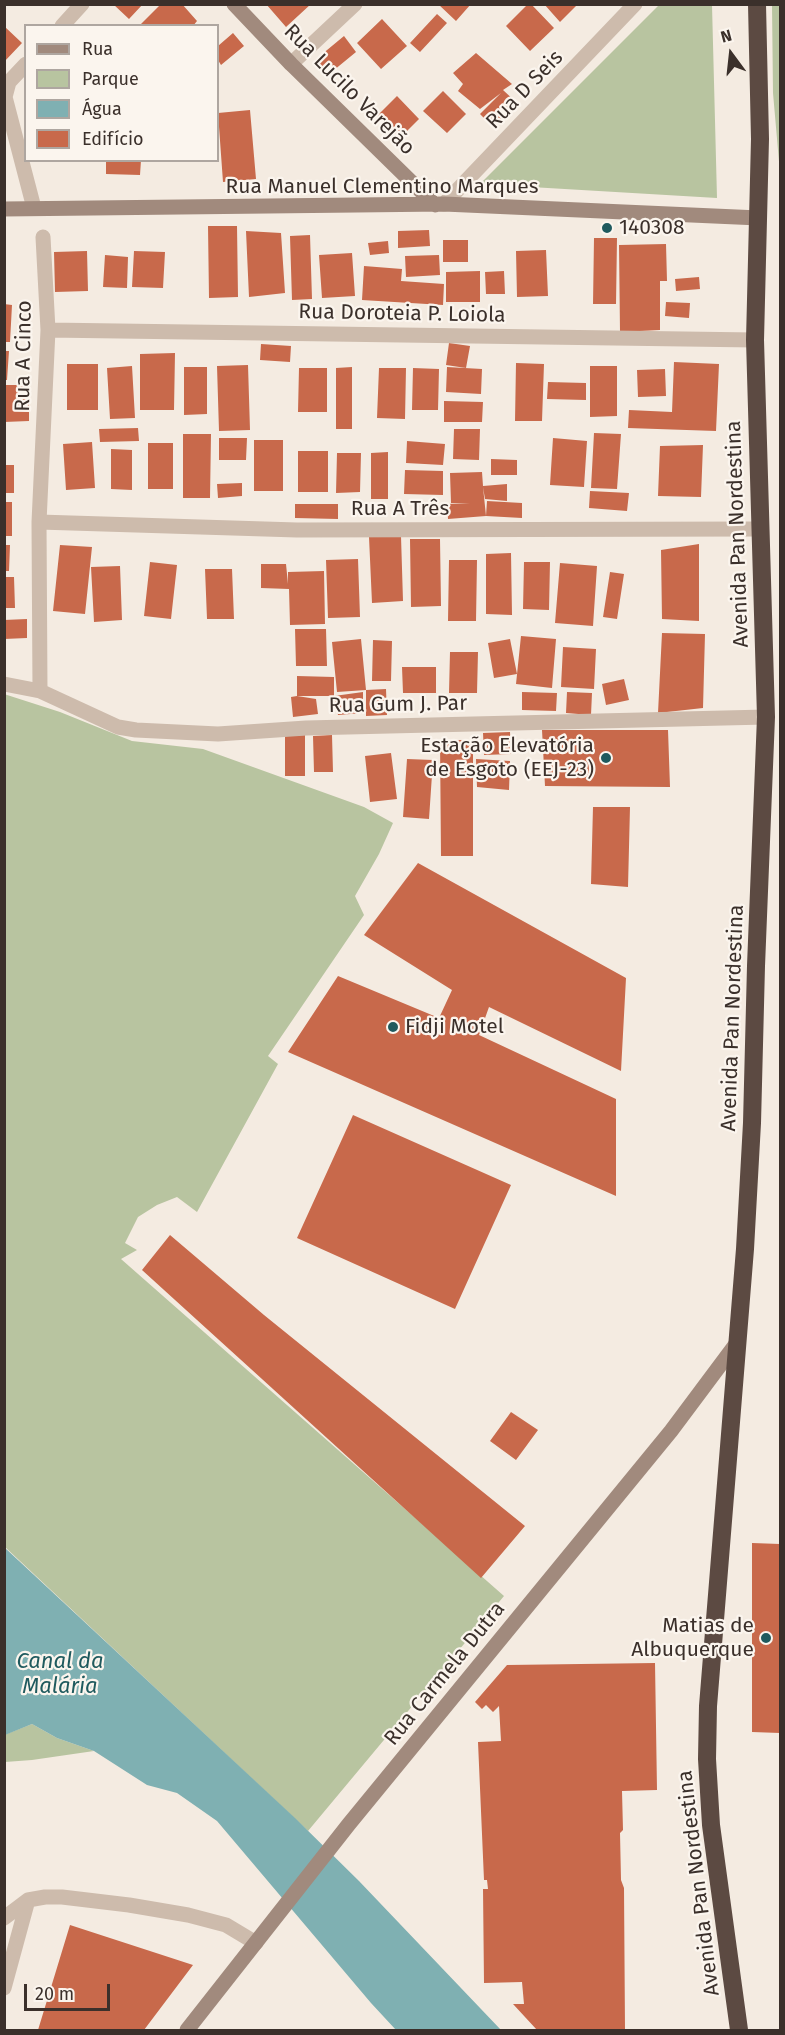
<!DOCTYPE html>
<meta charset="utf-8">
<style>
body{margin:0}
#map{position:relative;width:785px;height:2035px;overflow:hidden;background:#f4ebe1;font-family:"Fira Sans",sans-serif}
canvas{display:block}
.frame{position:absolute;inset:0;border:6px solid #3b302b;pointer-events:none}
.legend{position:absolute;left:24px;top:24px;width:195px;height:138px;box-sizing:border-box;background:#fbf5ee;border:2px solid #aea6a0;margin:0;padding:8px 10px;list-style:none;font-size:18px;color:#3b302b}
.legend li{display:flex;align-items:center;gap:12px;height:30px}
.legend b{width:30px;border:2px solid #aea6a0}
.north{position:absolute;left:701px;top:24px;width:60px;height:60px;-webkit-text-stroke:4px #fbf5ee;paint-order:stroke;rotate:345deg;font-size:16px;font-weight:700;line-height:24px;text-align:center;color:#3b302b}
.north::after{content:'';display:block;margin:auto;width:21px;height:27px;background:#3b302b;clip-path:polygon(50% 0,100% 100%,50% 72%,0 100%)}
.scale{position:absolute;left:24px;top:1984px;width:86px;height:27px;box-sizing:border-box;border:3px solid #3b302b;border-top:0;padding-left:8px;font-size:18px;line-height:21px;white-space:nowrap;color:#3b302b;-webkit-text-stroke:4px #fbf5ee;paint-order:stroke}
</style>
<div id="map">
<canvas width="785" height="2035"></canvas>
<div class="frame"></div>
<ul class="legend">
<li><b style="height:8px;background:#a18a7d"></b>Rua</li>
<li><b style="height:16px;background:#b8c4a0"></b>Parque</li>
<li><b style="height:16px;background:#7fb0b2"></b>Água</li>
<li><b style="height:16px;background:#c8694b"></b>Edifício</li>
</ul>
<div class="north">N</div>
<div class="scale">20 m</div>
</div>
<script>
const ctx = document.querySelector('canvas').getContext('2d');
ctx.lineJoin = 'round';
function paint(path, color) { ctx.fillStyle = color; ctx.fill(path, 'evenodd'); }
const shape = rows => new Path2D(rows.map(r => 'M' + r).join(''));
function stroke(path, color, width, dash) { ctx.strokeStyle = color; ctx.lineWidth = width; ctx.lineCap = dash ? 'butt' : 'round'; ctx.setLineDash(dash || []); ctx.stroke(path); }
function write(font, color, halo, rows, align = 'center') {
  ctx.font = font + ' "Fira Sans",sans-serif'; ctx.lineWidth = 4.5; ctx.setLineDash([]); ctx.textBaseline = 'middle'; ctx.strokeStyle = halo; ctx.fillStyle = color; for (const [text, x, y, turn = 0] of rows) {
    ctx.save(); ctx.translate(x, y); ctx.rotate((+turn || 0) * Math.PI / 180); ctx.textAlign = isNaN(turn) ? turn : align; if (halo) ctx.strokeText(text, 0, 0); ctx.fillText(text, 0, 0); ctx.restore();
  }
}
paint(shape([
 [660,4,712,5,717,198,480,184],
 [772,5,780,5,780,173,773,93],
 [4,694,60,712,132,741,203,749,364,807,393,823,379,854,355,896,364,915,268,1056,278,1064,197,1212,177,1197,157,1205,138,1217,125,1243,137,1250,121,1259,504,1596,308,1831,5,1547],
 [32,1724,57,1738,94,1751,32,1760,5,1762,4,1735]
]), '#b8c4a0');
paint(shape([
 [4,1547,295,1818,359,1881,501,2030,396,2030,371,2003,217,1821,177,1793,147,1785,94,1751,57,1738,32,1724,5,1735]
]), '#7fb0b2');
paint(shape([
 [113,4,143,4,129,19],
 [161,4,182,4,197,21,193,26,139,26],
 [266,4,311,4,286,27],
 [438,4,471,4,456,21],
 [528,4,531,4,554,28,530,51,506,26],
 [544,4,578,4,560,22],
 [437,14,447,23,420,52,410,43],
 [382,19,407,46,381,69,357,43],
 [4,26,22,43,4,62],
 [233,33,244,46,221,65,218,60,218,46],
 [344,36,356,52,328,75,315,60],
 [476,53,512,84,503,90,517,103,494,128,480,114,501,93,480,109,458,91,463,84,453,73],
 [443,91,466,114,447,133,423,111],
 [397,96,419,119,400,138,377,116],
 [250,110,256,179,223,182,218,113],
 [106,160,141,160,140,175,106,174],
 [208,226,237,226,238,297,209,298],
 [429,230,430,246,398,248,398,231],
 [246,231,281,233,285,293,249,297],
 [310,235,312,299,292,300,290,236],
 [594,238,617,238,616,304,593,304],
 [443,240,468,240,468,262,443,262],
 [388,241,389,253,370,255,368,243],
 [666,244,667,281,660,281,660,330,620,332,619,245],
 [546,250,548,296,517,297,516,251],
 [87,251,88,291,55,292,54,252],
 [134,251,165,252,163,288,132,287],
 [352,253,355,296,322,298,319,255],
 [105,255,128,257,127,288,103,287],
 [439,255,440,275,406,277,405,256],
 [364,266,402,269,401,281,444,284,443,305,362,300],
 [480,271,480,302,446,302,446,272],
 [504,271,505,294,486,294,485,272],
 [699,277,700,289,676,291,675,279],
 [666,302,690,303,689,318,665,316],
 [4,304,12,305,10,342,4,342],
 [449,343,470,346,466,368,446,365],
 [261,344,291,346,290,362,260,360],
 [4,351,9,351,7,380,4,380],
 [175,353,174,410,140,410,140,354],
 [674,362,719,364,716,431,628,428,629,410,672,412],
 [516,363,544,364,542,421,515,421],
 [67,364,98,364,98,410,67,410],
 [248,365,250,430,219,431,217,366],
 [132,366,135,418,110,419,107,368],
 [590,366,617,366,617,416,590,417],
 [184,367,207,367,207,414,184,415],
 [352,367,352,429,336,429,336,368],
 [447,367,482,369,481,394,446,392],
 [299,368,327,368,327,412,298,412],
 [379,368,406,368,405,419,377,418],
 [413,368,439,369,438,410,412,410],
 [665,369,666,396,638,397,637,370],
 [548,382,586,383,586,400,547,399],
 [4,385,29,385,29,421,4,422],
 [444,401,483,402,482,422,444,422],
 [138,428,139,441,100,442,99,429],
 [454,429,480,429,479,460,453,459],
 [594,433,621,434,617,489,591,488],
 [183,434,211,434,210,498,183,498],
 [219,438,247,438,246,460,219,460],
 [553,438,587,441,584,487,550,485],
 [254,440,283,440,283,491,254,491],
 [407,441,445,444,443,465,406,463],
 [92,442,95,488,66,490,63,444],
 [148,443,173,443,173,489,148,489],
 [703,445,701,497,658,496,660,446],
 [111,449,132,450,132,490,111,489],
 [298,451,328,451,328,492,298,492],
 [388,452,388,499,371,499,371,453],
 [337,453,361,453,360,492,336,493],
 [491,459,517,460,517,475,491,475],
 [4,465,14,465,14,493,4,493],
 [405,470,443,471,443,495,404,494],
 [482,472,483,486,507,484,507,501,485,499,483,487,486,516,448,519,447,504,470,503,451,503,450,473],
 [242,483,242,496,218,498,217,484],
 [590,491,629,493,627,511,589,508],
 [487,501,522,503,522,518,486,516],
 [4,502,12,502,12,536,4,536],
 [295,504,338,504,338,519,295,518],
 [401,536,403,601,372,603,369,537],
 [410,539,440,539,441,606,411,607],
 [699,544,699,621,662,619,661,550],
 [4,545,10,545,9,571,4,571],
 [60,545,92,547,85,614,53,611],
 [511,553,512,615,486,614,486,554],
 [358,559,360,617,328,618,326,560],
 [449,560,477,560,476,621,448,621],
 [150,562,177,565,171,619,144,616],
 [524,562,550,562,549,610,523,609],
 [560,563,597,566,593,626,555,623],
 [261,564,286,564,288,584,288,572,324,571,325,624,290,625,289,589,261,588],
 [120,566,122,620,94,622,91,567],
 [205,569,232,569,234,619,207,619],
 [610,572,624,574,617,619,603,617],
 [4,577,14,577,15,608,4,608],
 [27,619,27,638,4,639,4,620],
 [295,629,326,629,327,666,296,666],
 [662,633,705,634,703,708,658,713],
 [521,636,556,639,552,688,516,684],
 [361,639,366,690,337,692,332,642],
 [510,639,517,674,494,678,488,643],
 [373,640,392,641,391,681,372,681],
 [563,647,596,649,594,689,561,687],
 [450,652,478,652,477,693,449,693],
 [402,667,436,667,436,693,403,693],
 [297,676,334,677,334,696,297,696],
 [624,679,629,700,606,705,602,684],
 [386,689,387,715,366,716,366,690],
 [363,692,363,713,338,715,334,696],
 [522,692,557,693,556,711,522,710],
 [567,692,592,693,591,715,566,713],
 [297,696,316,699,318,714,293,717,291,697],
 [542,730,668,730,670,787,545,786],
 [510,732,511,754,484,755,483,733],
 [305,735,305,776,285,776,285,736],
 [332,735,333,772,314,772,313,736],
 [440,740,473,740,473,856,441,856],
 [391,753,397,799,370,802,365,756],
 [407,759,433,760,429,819,403,817],
 [476,759,510,761,509,790,477,787],
 [593,807,630,807,628,887,591,884],
 [418,863,626,978,621,1071,489,1007,479,1035,616,1099,616,1196,288,1052,338,976,439,1018,452,990,364,935],
 [353,1115,511,1185,455,1309,297,1238],
 [170,1235,264,1315,525,1526,481,1578,142,1270],
 [511,1412,538,1430,516,1460,490,1441],
 [752,1543,780,1544,780,1733,752,1732],
 [655,1663,657,1790,622,1791,623,1830,620,1833,621,1880,624,1888,625,2030,537,2030,513,2004,524,2004,522,1982,484,1983,483,1889,488,1889,487,1880,484,1880,478,1742,501,1741,499,1706,493,1712,486,1705,482,1709,475,1702,507,1665],
 [70,1925,193,1965,144,2030,38,2030]
]), '#c8694b');
stroke(shape([
 [62,26,82,4],
 [26,64,9,82,5,97,34,208],
 [291,64,355,4],
 [444,204,635,4],
 [48,330,755,340],
 [39,522,297,530,761,529],
 [4,684,40,691,118,727,136,730,218,734,306,728,766,717],
 [40,691,39,522,48,330,43,237],
 [4,1918,28,1900,45,1897,62,1897,129,1905,188,1915,226,1925,256,1943],
 [4,1988,28,1900]
]), '#cdbbac', 15);
stroke(shape([
 [234,4,291,64,435,205],
 [4,209,444,204,759,218],
 [187,2030,349,1824,671,1431,736,1344]
]), '#a18a7d', 15);
stroke(shape([
 [739,2030,711,1825,707,1759,708,1706,745,1249,752,1123,756,966,766,717,755,340,760,139,757,4]
]), '#5c4a42', 18);
for (const [x, y, r, color] of [
 [607,228,6,"#1f5a5e"],
 [606,758,6,"#1f5a5e"],
 [393,1027,6,"#1f5a5e"],
 [766,1638,6,"#1f5a5e"]
]) { const dot = new Path2D(); dot.arc(x, y, r, 0, 2 * Math.PI); ctx.fillStyle = color; ctx.fill(dot); stroke(dot, '#fbf5ee', 2); }
write('21px', '#3b302b', '#fbf5ee', [
 ["Rua Lucilo Varejão",349,90,45],
 ["Rua D Seis",525,90,-46],
 ["Rua Manuel Clementino Marques",382,187],
 ["Rua Doroteia P. Loiola",402,314,1],
 ["Rua A Cinco",24,356,-89],
 ["Rua A Três",400,509],
 ["Avenida Pan Nordestina",738,534,-92],
 ["Rua Gum J. Par",398,705,-1],
 ["Avenida Pan Nordestina",733,1018,-88],
 ["Rua Carmela Dutra",445,1674,-51],
 ["Avenida Pan Nordestina",699,1883,-97]
]);
write('21px', '#3b302b', '#fbf5ee', [
 ["140308",619,228],
 ["Estação Elevatória",594,746,"right"],
 ["de Esgoto (EEJ-23)",594,770,"right"],
 ["Fidji Motel",405,1027],
 ["Matias de",754,1626,"right"],
 ["Albuquerque",754,1650,"right"]
], 'left');
write('italic 22px', '#1f5a5e', '#fbf5ee', [
 ["Canal da",60,1662],
 ["Malária",60,1687]
]);
</script>
